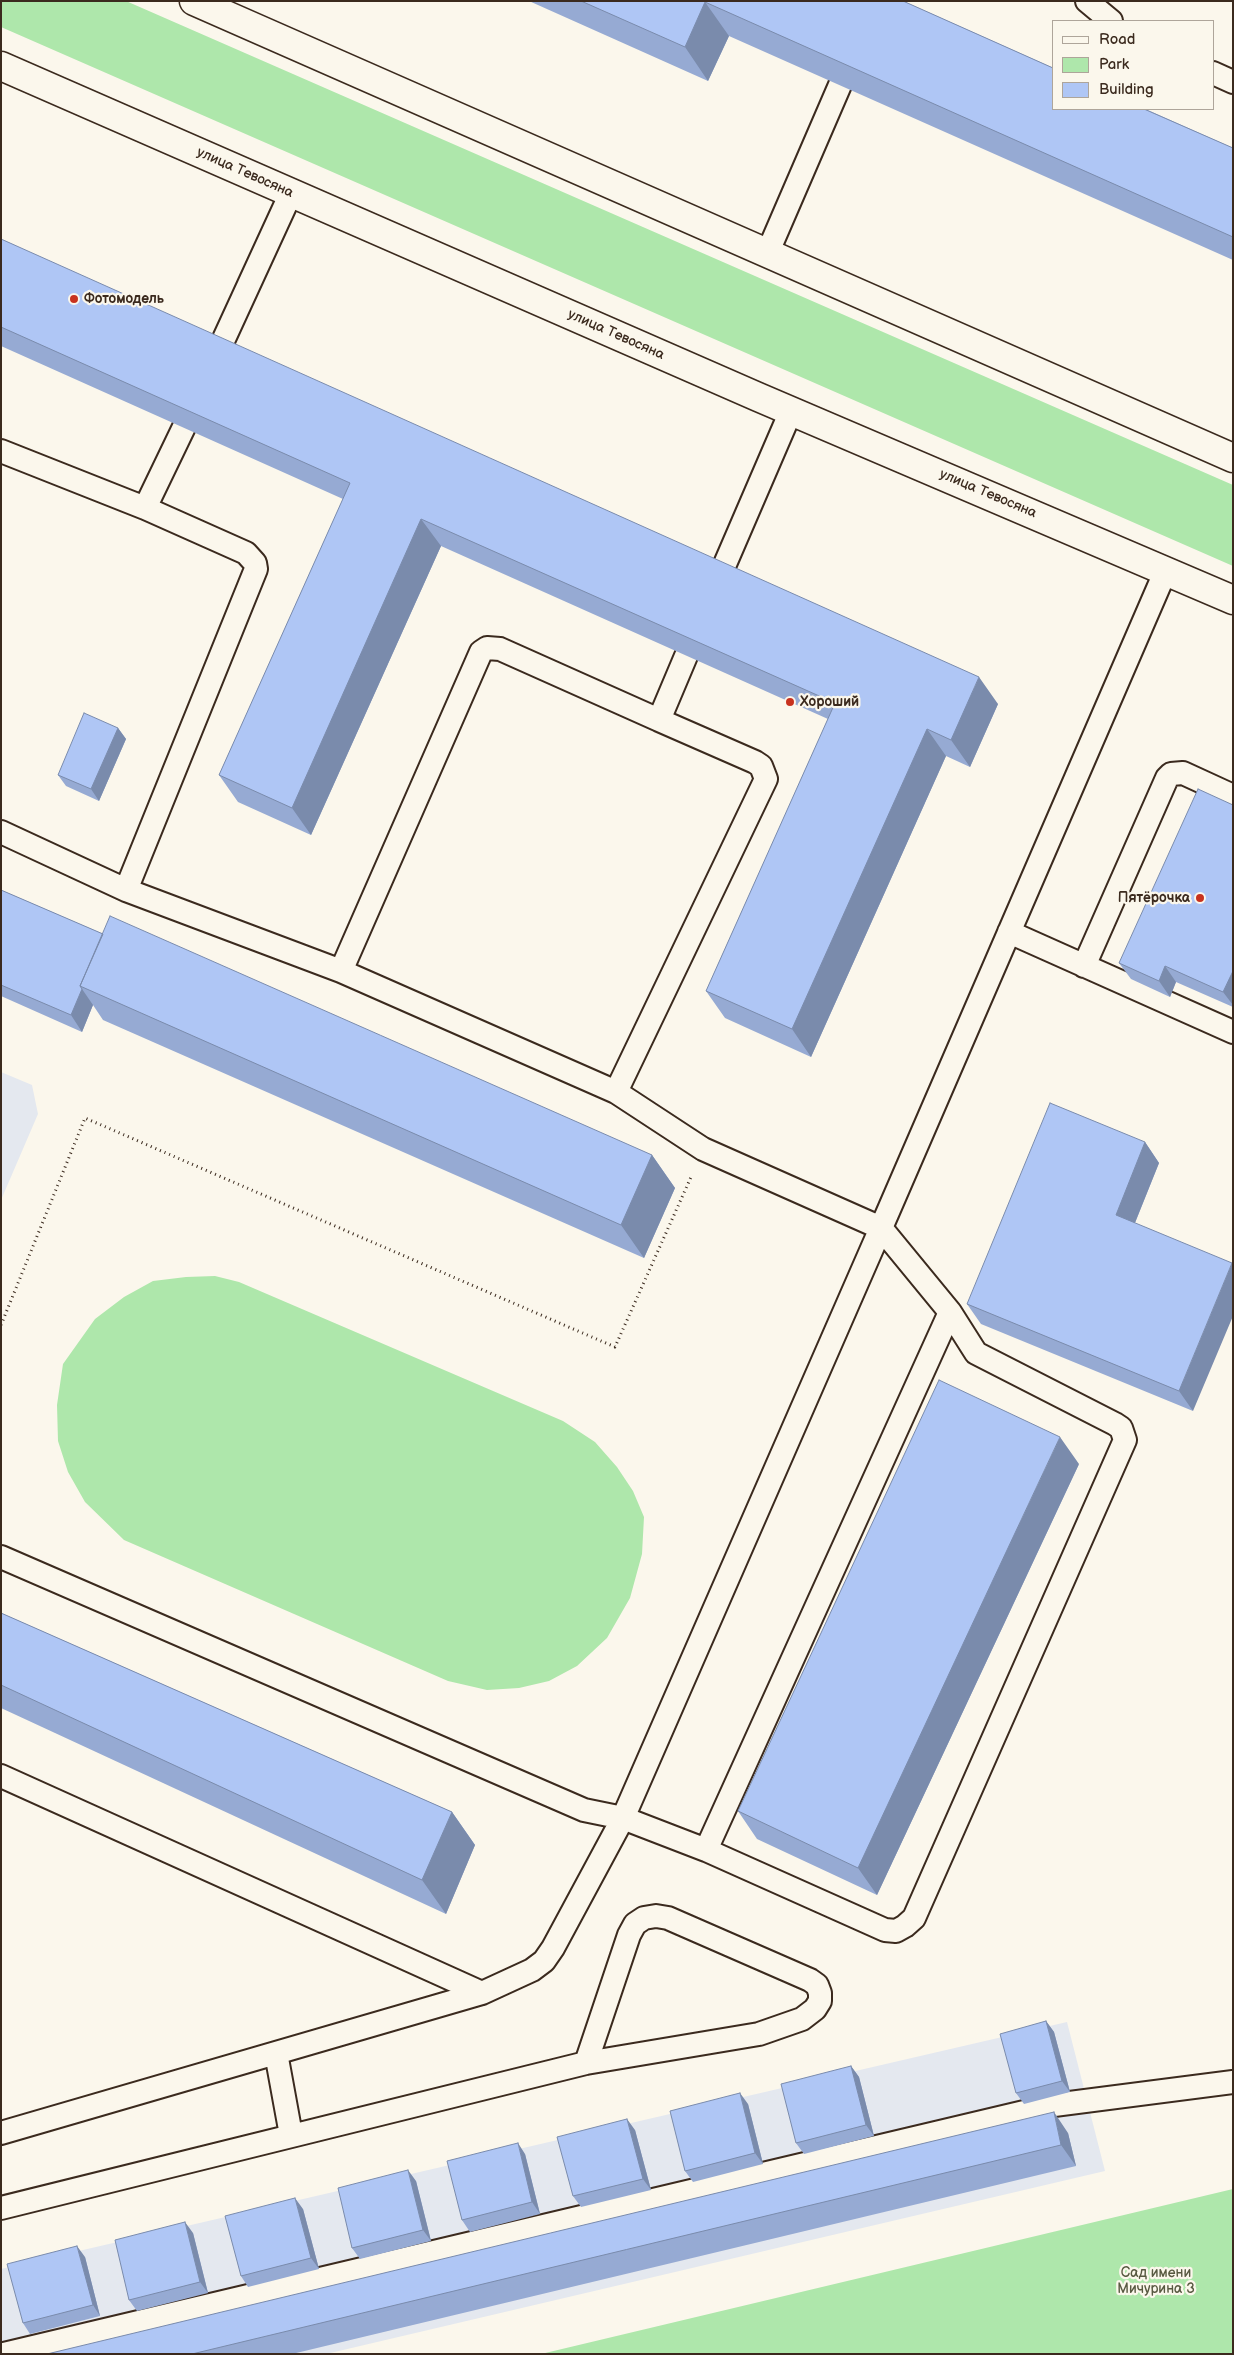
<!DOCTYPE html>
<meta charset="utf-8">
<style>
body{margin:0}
#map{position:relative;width:1234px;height:2355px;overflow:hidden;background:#fbf7ec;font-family:"Balsamiq Sans",sans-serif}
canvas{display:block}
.frame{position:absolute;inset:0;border:2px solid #3b2a1e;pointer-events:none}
.legend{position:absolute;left:1052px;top:20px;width:162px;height:90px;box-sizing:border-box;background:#fbf7ec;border:1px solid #aea59a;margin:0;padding:6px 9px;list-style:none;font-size:15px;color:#3b2a1e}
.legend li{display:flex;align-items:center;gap:10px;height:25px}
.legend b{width:25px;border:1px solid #aea59a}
</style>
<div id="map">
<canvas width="1234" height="2355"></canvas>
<div class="frame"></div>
<ul class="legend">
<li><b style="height:6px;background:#fbf7ec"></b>Road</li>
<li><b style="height:14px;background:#aee7ab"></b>Park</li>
<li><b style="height:14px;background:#afc6f5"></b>Building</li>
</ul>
</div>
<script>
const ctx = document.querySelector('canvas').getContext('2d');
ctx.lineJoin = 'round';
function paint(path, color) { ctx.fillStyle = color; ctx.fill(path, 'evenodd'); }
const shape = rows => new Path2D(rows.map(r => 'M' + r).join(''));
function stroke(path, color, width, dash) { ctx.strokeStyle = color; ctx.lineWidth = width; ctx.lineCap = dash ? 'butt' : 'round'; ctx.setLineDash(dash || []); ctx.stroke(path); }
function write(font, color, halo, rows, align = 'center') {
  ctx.font = font + ' "Balsamiq Sans",sans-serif'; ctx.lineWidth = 4.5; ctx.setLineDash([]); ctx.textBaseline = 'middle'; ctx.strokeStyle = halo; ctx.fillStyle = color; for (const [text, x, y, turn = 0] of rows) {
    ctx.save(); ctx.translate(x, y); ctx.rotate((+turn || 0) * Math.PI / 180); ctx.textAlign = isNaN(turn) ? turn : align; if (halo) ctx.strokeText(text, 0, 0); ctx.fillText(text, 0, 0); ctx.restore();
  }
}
paint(shape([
 [1,1072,32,1085,38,1114,1,1200],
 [1067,2022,1105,2171,326,2354,1,2354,1,2269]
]), '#e4e8ef');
paint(shape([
 [1,1,126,1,1233,485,1233,566,1,27],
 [215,1276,239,1282,563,1421,595,1442,617,1467,633,1491,644,1517,642,1554,630,1598,607,1638,577,1666,549,1681,519,1688,487,1690,448,1681,124,1540,85,1502,68,1472,58,1441,57,1405,63,1364,95,1319,124,1297,153,1281,186,1277],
 [1233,2189,1233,2354,541,2354]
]), '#aee7ab');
const service = shape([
 [1087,1,1111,21],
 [1213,73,1233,82],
 [767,254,840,85],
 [217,354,291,193],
 [1,451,145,508],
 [719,578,791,411],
 [1,832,126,890,341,971,616,1092,703,1149,881,1228,1166,570],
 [126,890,256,569,255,563,246,553,145,508,184,427],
 [1009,932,1233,1032],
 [1084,966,1167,778,1171,774,1183,773,1233,796],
 [341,971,481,652,487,648,500,649,659,720],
 [616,1092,766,779,761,766,755,762,659,720,686,656],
 [1,1557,584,1810,623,1818,706,1850,950,1312,881,1228,623,1818,553,1948,544,1961,532,1970,482,1993,1,2133],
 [1,1776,482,1993],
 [706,1850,885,1930,896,1931,905,1926,914,1918,1125,1440,1121,1428,1115,1424,976,1353,950,1312],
 [276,2053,291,2135],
 [1,2208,586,2063,759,2034,802,2019,815,2009,820,2001,820,1993,817,1985,810,1980,668,1918,656,1916,644,1918,635,1924,629,1935,586,2063],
 [4,2354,1054,2105,1233,2082]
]);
const secondary = shape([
 [194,1,1233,458],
 [1,66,758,397,1233,600]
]);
stroke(service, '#3b2a1e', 26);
stroke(secondary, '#3b2a1e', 31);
stroke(shape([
 [1,1325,85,1118,615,1347,691,1177]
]), '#3b2a1e', 3, [1, 4]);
stroke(service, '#fbf7ec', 22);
stroke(secondary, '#fbf7ec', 28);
paint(shape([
 [529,1,903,1,1233,148,1233,260,729,36,708,81],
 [1,239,998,704,970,767,946,756,811,1057,725,1018,706,991,828,719,441,546,311,835,238,802,219,775,343,499,1,346],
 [118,728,126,739,99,801,66,786,58,775],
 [1233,805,1233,1007,1176,982,1170,997,1131,979,1119,963],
 [1,890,103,934,652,1155,675,1188,644,1258,103,1020,93,1005,82,1032,1,996],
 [1145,1142,1159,1163,1135,1223,1193,1411,981,1324,967,1304],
 [1079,1464,877,1895,757,1839,738,1811],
 [1,1613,452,1812,475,1845,446,1914,1,1708],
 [1046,2021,1054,2032,1070,2092,1024,2104,1016,2093],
 [851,2066,859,2077,874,2136,804,2154,796,2143],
 [748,2104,763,2164,693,2182,685,2171],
 [635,2130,651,2190,581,2207,573,2196],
 [1068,2133,1076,2166,292,2354,47,2354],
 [525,2154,540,2214,470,2232,462,2220],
 [416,2181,431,2241,360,2259,352,2248],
 [303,2209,319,2269,248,2287,241,2276],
 [193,2233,208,2293,137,2311,129,2300],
 [85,2257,100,2316,30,2334,23,2323]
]), '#96aad3');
paint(shape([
 [705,2,729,36,708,81,685,47],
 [421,519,441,546,311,835,292,808],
 [979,677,998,704,970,767,951,740],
 [118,728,126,739,99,801,91,789],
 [927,729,946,756,811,1057,792,1029],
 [1165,966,1176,982,1170,997,1159,981],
 [1233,971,1233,1005,1223,992],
 [82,989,93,1005,82,1032,71,1015],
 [1145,1142,1159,1163,1130,1235,1116,1215],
 [652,1155,675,1188,644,1258,621,1225],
 [1232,1263,1233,1264,1233,1316,1193,1411,1179,1391],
 [1060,1437,1079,1464,877,1895,858,1868],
 [452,1812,475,1845,446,1914,422,1880],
 [1046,2021,1054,2032,1070,2092,1062,2081],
 [851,2066,859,2077,874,2136,866,2125],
 [740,2093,748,2104,763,2164,755,2153],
 [1054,2112,1068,2133,1076,2166,1061,2145],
 [627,2119,635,2130,651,2190,643,2179],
 [518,2143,525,2154,540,2214,532,2202],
 [408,2170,416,2181,431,2241,423,2230],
 [295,2198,303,2209,319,2269,311,2258],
 [185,2222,193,2233,208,2293,200,2282],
 [77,2246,85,2257,100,2316,93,2305]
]), '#7a8bac');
const building = shape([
 [581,1,903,1,1053,68,1053,109,1144,109,1233,148,1233,237,705,2,685,47,581,1],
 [1,239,979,677,951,740,927,729,792,1029,706,991,835,703,421,519,292,808,219,775,350,483,1,327,1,239],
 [84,713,118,728,91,789,58,775,84,713],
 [1198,789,1233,805,1233,971,1223,992,1165,966,1159,981,1119,963,1198,789],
 [1,890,103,934,80,986,82,989,71,1015,1,985,1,890],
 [110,916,652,1155,621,1225,80,986,110,916],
 [1050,1103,1145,1142,1116,1215,1232,1263,1179,1391,967,1304,1050,1103],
 [939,1380,1060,1437,858,1868,738,1811,939,1380],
 [1,1613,452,1812,422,1880,1,1685,1,1613],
 [1046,2021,1062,2081,1016,2093,1000,2034,1046,2021],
 [851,2066,866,2125,796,2143,781,2084,851,2066],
 [740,2093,755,2153,685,2171,670,2111,740,2093],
 [1054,2112,1061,2145,192,2354,47,2354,1054,2112],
 [627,2119,643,2179,573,2196,557,2137,627,2119],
 [518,2143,532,2202,462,2220,447,2161,518,2143],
 [408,2170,423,2230,352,2248,338,2188,408,2170],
 [295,2198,311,2258,241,2276,225,2216,295,2198],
 [185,2222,200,2282,129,2300,115,2240,185,2222],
 [77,2246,93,2305,23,2323,7,2264,77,2246]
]);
paint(building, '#afc6f5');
stroke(building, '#7a8bac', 1);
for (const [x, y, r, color] of [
 [74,299,5,"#c8321e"],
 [790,702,5,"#c8321e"],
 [1200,898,5,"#c8321e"]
]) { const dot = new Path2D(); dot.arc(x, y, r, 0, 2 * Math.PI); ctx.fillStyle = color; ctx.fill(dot); stroke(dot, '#fbf7ec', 2); }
write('14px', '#3b2a1e', '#fbf7ec', [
 ["улица Тевосяна",245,173,24],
 ["улица Тевосяна",616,335,24],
 ["улица Тевосяна",988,494,23]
]);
write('bold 14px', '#3b2a1e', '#fbf7ec', [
 ["Фотомодель",84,299],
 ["Хороший",800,702],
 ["Пятёрочка",1190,898,"right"]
], 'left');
write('14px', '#585941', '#fbf7ec', [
 ["Сад имени",1156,2273],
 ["Мичурина 3",1156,2289]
]);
</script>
